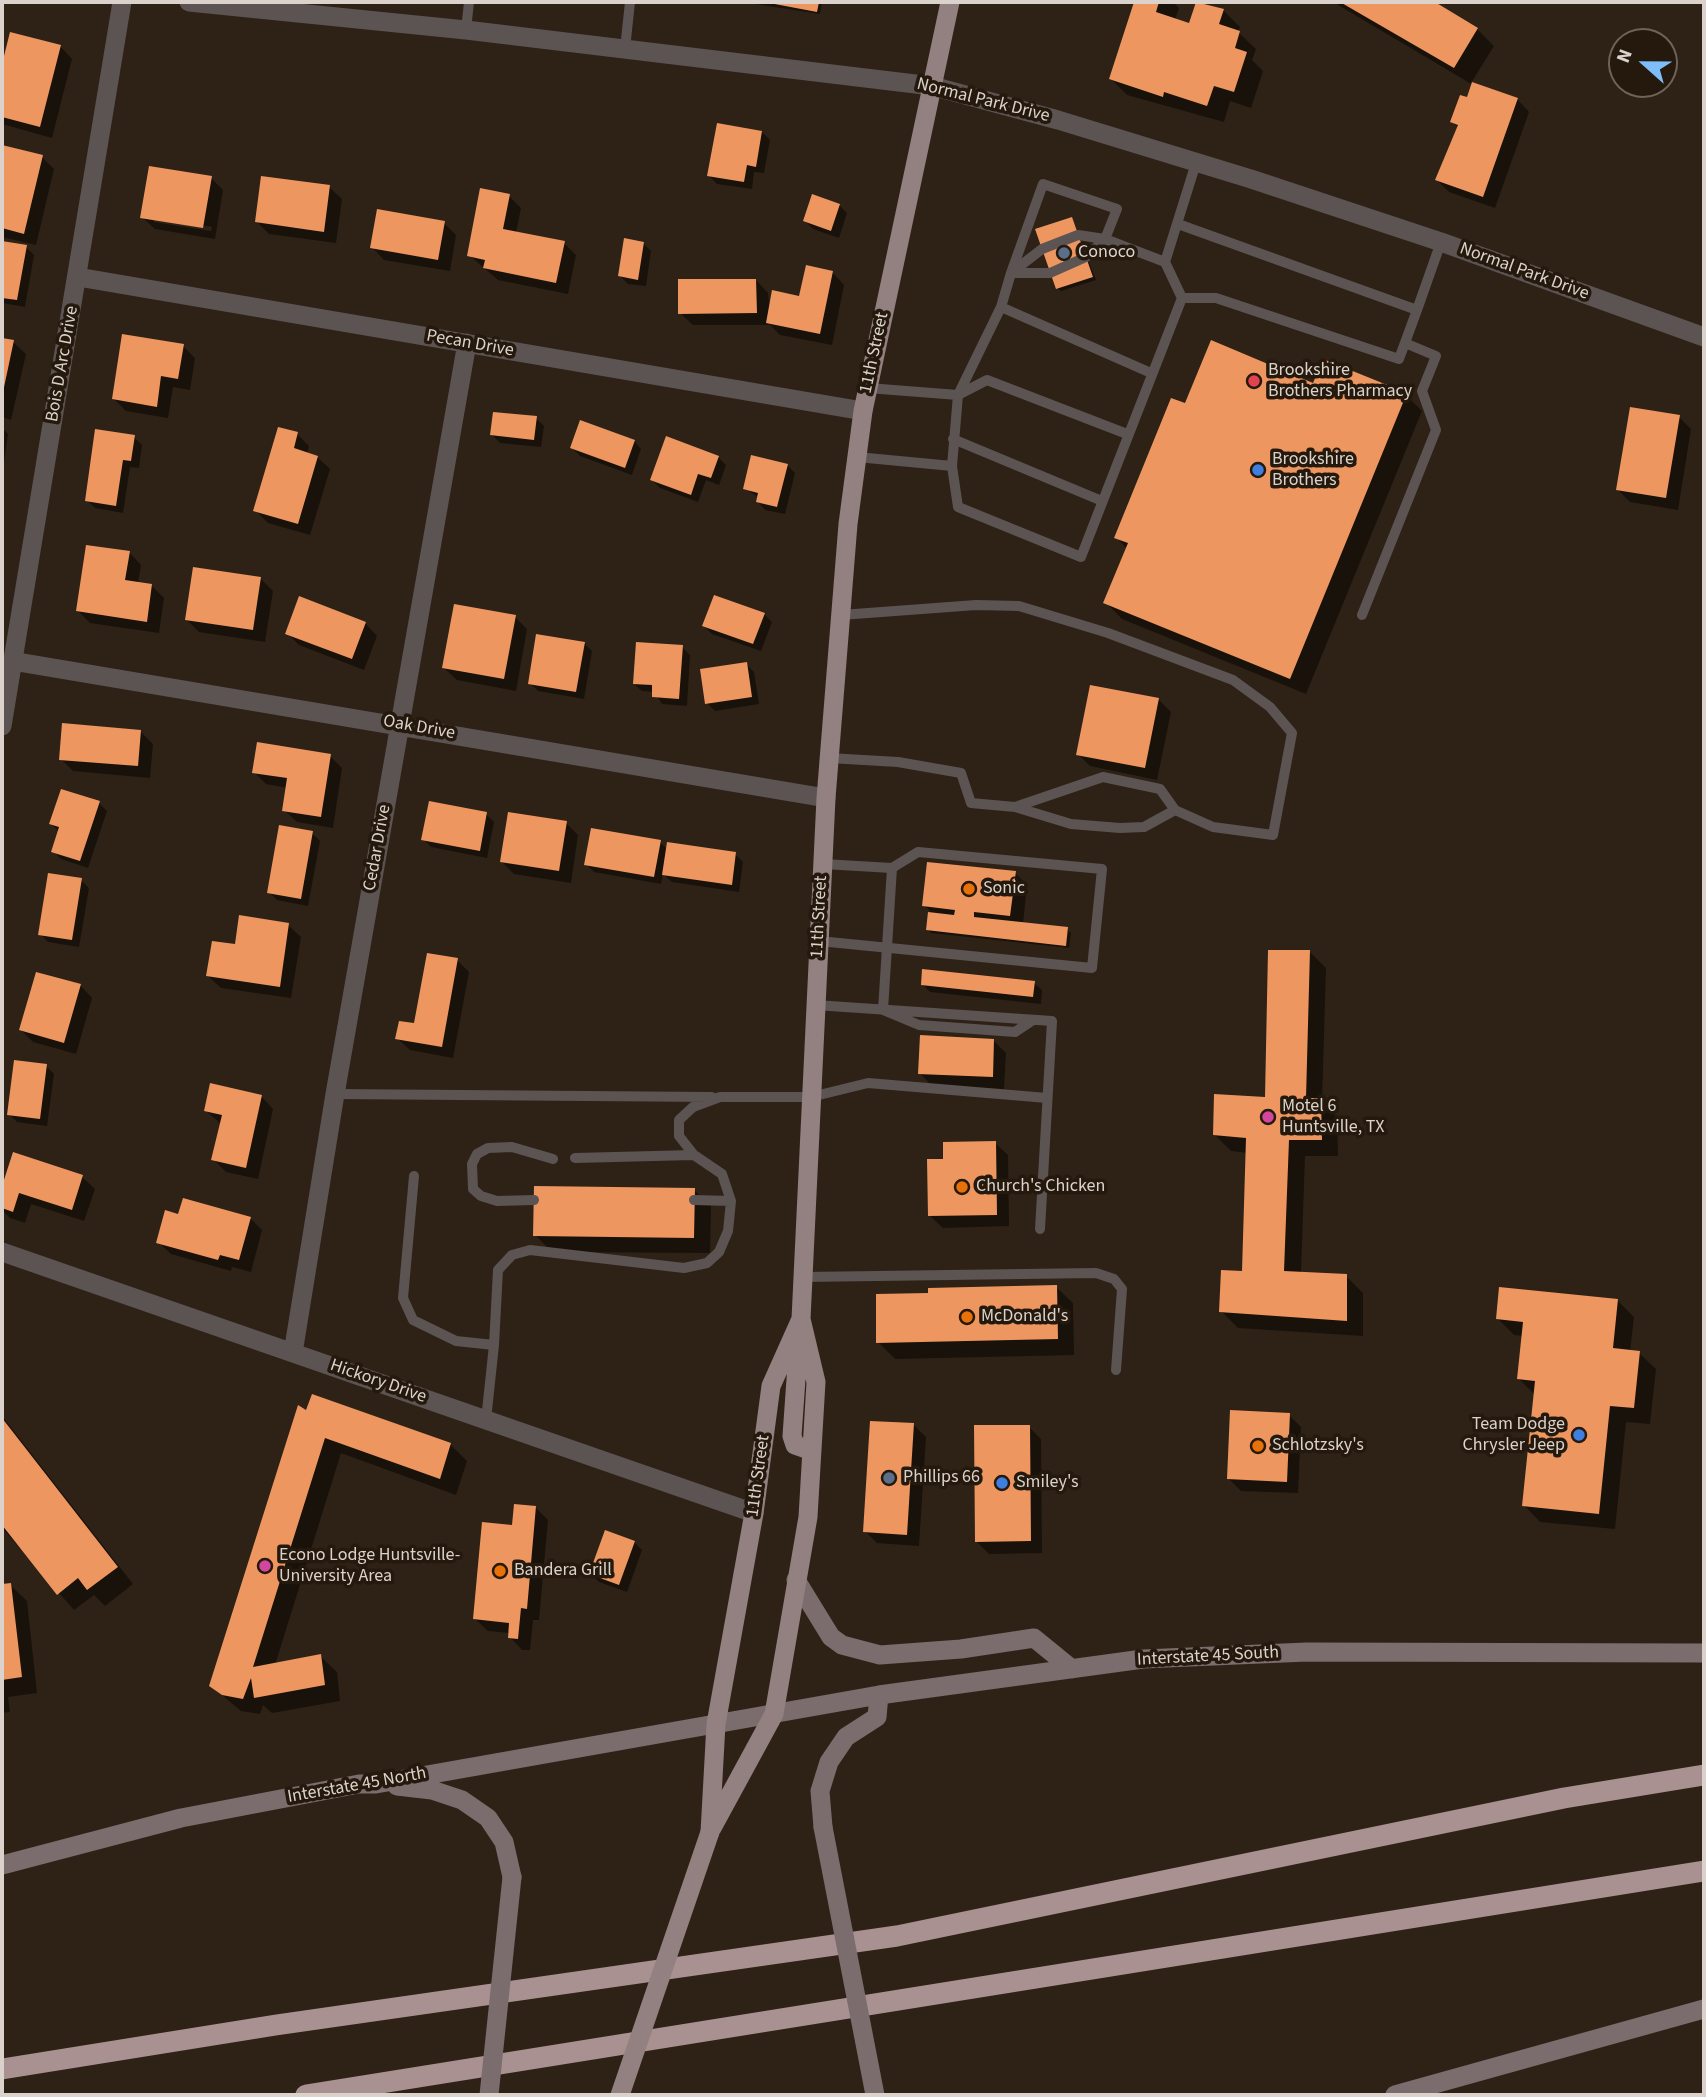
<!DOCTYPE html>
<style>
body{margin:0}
#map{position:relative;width:1706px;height:2097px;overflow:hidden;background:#2e2216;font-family:"Source Sans 3",sans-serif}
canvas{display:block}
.frame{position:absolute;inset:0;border:4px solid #dbd3cb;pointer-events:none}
.north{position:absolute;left:1608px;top:28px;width:70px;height:70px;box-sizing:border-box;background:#24190c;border:2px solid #6d6358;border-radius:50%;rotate:291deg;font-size:19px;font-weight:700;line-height:28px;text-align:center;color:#dbd3cb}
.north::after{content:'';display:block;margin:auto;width:24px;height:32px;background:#7ebdf9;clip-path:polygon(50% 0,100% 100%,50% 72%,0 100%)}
</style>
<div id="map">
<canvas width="1706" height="2097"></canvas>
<div class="frame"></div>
<div class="north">N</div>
</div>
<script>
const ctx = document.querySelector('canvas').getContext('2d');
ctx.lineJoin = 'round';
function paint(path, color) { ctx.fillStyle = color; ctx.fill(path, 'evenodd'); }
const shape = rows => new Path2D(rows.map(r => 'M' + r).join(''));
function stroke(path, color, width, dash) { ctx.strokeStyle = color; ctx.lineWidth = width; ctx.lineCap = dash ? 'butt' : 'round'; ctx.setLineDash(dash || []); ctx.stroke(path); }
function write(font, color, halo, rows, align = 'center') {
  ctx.font = font + ' "Source Sans 3",sans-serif'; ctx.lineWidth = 7; ctx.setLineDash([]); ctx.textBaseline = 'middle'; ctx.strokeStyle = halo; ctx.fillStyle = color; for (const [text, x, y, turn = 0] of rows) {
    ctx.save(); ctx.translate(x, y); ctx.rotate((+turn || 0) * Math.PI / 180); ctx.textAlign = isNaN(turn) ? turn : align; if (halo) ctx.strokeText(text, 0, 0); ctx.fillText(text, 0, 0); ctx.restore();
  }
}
paint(shape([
 [742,2,822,2,820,14],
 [1135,2,1173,2,1179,8,1175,20,1190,25,1197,2,1223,10,1240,27,1238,32,1256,49,1252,60,1263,71,1251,108,1230,101,1224,122,1127,95,1111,79],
 [1333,2,1432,2,1477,29,1494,46,1471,83,1517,99,1529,112,1495,208,1449,192,1437,180,1459,128,1452,122,1468,100,1473,85],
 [11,34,60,46,72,59,52,138,2,124,2,71],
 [762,132,770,140,764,173,754,172,752,189,717,184,709,176],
 [2,147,42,157,54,169,36,245,2,237],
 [211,178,223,190,215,239,155,229,142,217],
 [154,218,212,227,211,231,154,222],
 [329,187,342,199,336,243,269,234,257,222],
 [509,196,521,208,516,233,564,243,576,255,568,294,498,280,469,255],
 [839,205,847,213,839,238,813,229,805,221],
 [1072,219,1096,280,1061,291,1057,288],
 [444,223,456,235,450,271,384,260,372,247],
 [2,243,26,247,34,255,25,307,2,303],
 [643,243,651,251,646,286,628,284,620,276],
 [832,272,844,285,832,345,780,335,770,325,693,325,680,313,756,280,768,293,770,311,801,298],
 [2,339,13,342,26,354,11,420,2,417],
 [183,346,195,358,190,390,173,387,168,418,126,411,114,399],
 [1314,385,1406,395,1422,411,1306,694,1122,619,1105,602,1127,549,1116,537,1186,406],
 [1679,417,1691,429,1678,510,1630,502,1618,490],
 [536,418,544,426,541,447,500,443,492,435],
 [2,428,8,434,2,477],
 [297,434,309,446,307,454,317,457,330,469,310,535,268,523,255,510],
 [134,437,142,445,139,468,130,467,123,513,95,508,87,500],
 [634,441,641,449,632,475,580,456,572,448],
 [718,457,726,465,719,485,706,480,698,502,660,488,652,480],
 [787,465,795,473,785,514,765,510,758,502,759,498,745,488],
 [129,552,141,565,138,583,152,586,164,598,159,633,90,623,78,611],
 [261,579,273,591,265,642,199,632,187,620],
 [764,614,772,622,761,651,712,634,704,626],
 [515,617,527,629,516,691,457,680,444,668],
 [365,623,377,636,364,670,299,645,287,633],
 [584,643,592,651,584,699,538,691,530,683],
 [682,647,690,655,687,706,662,704,654,692,642,691,634,684],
 [746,664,754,672,759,704,715,711,707,703],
 [1159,700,1171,712,1157,780,1090,766,1078,754],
 [140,731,153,744,150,778,73,771,61,759],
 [330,756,342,768,333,828,297,822,284,810,288,788,266,784,254,772],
 [99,803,107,811,88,868,61,859,53,851,59,832,51,824],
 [486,814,494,822,487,858,431,847,423,839],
 [566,823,578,835,571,883,514,874,502,862],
 [312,833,320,841,308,906,277,900,269,892],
 [660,842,668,850,735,854,743,862,739,892,672,882,663,874,661,884,594,872,586,864],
 [1015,873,1027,885,1023,924,1067,929,1071,933,1069,948,931,933,928,929,930,911,924,905],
 [81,880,89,888,79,947,48,942,40,934],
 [288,925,301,937,291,998,221,988,208,976,236,946],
 [1310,952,1326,968,1322,1102,1337,1117,1338,1156,1305,1156,1301,1273,1346,1276,1363,1293,1363,1336,1238,1328,1221,1311,1244,1272,1248,1153,1231,1151,1215,1135,1266,1098],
 [457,960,469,972,453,1058,410,1050,397,1038,415,1025],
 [1034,983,1042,990,1041,1004,930,992,922,984],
 [80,985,92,998,76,1054,33,1042,21,1030],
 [994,1041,1006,1053,1004,1089,932,1086,920,1073],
 [46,1066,54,1074,47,1126,17,1122,9,1114],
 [261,1096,273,1109,258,1179,226,1172,213,1159,221,1124,206,1111],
 [995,1143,1008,1155,1009,1226,943,1228,930,1216,945,1160],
 [14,1154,82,1177,95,1189,84,1221,31,1204,25,1223,10,1218,2,1210,2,1192],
 [694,1190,711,1206,710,1253,552,1252,535,1235],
 [179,1216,250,1218,262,1230,251,1272,232,1267,231,1271,171,1254,158,1242],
 [1056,1287,1073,1303,1074,1355,895,1359,878,1342],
 [1617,1300,1634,1317,1630,1352,1639,1353,1656,1369,1650,1424,1626,1422,1615,1529,1540,1522,1524,1505,1535,1395,1519,1379,1523,1336,1514,1335,1497,1318],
 [313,1396,451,1445,467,1461,456,1495,341,1453,275,1665,320,1656,337,1672,340,1701,272,1713,263,1705,260,1714,241,1711,211,1686],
 [1289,1415,1301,1427,1298,1493,1241,1491,1228,1478],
 [2,1416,133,1584,105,1606,94,1595,74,1610,2,1528],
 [914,1425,926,1437,919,1546,877,1543,865,1531],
 [1029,1427,1041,1439,1042,1553,989,1554,976,1541],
 [536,1508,548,1520,539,1620,533,1620,530,1650,522,1650,510,1637,510,1633,488,1631,475,1619],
 [634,1542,642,1550,627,1592,599,1582,591,1574],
 [10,1585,27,1601,37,1693,8,1697,10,1712,2,1713,2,1586]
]), '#0007');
paint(shape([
 [764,2,819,2,817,12],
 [1134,2,1159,2,1156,12,1189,23,1196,2,1224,9,1219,24,1240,31,1235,48,1247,52,1234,92,1214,86,1207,106,1164,92,1163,97,1109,79],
 [1340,2,1435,2,1478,28,1454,68],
 [10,32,61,45,40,127,2,117,2,64],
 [1472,82,1518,98,1483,197,1435,180,1458,125,1450,122,1460,95,1467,97],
 [717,123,762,131,756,167,747,165,744,182,707,176],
 [2,145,43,155,24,234,2,228],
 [149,166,212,176,203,228,140,218],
 [261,176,330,185,324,232,255,222],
 [480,188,510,194,503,229,565,241,556,283,483,268,485,260,467,256],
 [812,194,840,204,831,231,803,221],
 [377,209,445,221,438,260,370,248],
 [1072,217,1093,277,1056,289,1035,229],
 [624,238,644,242,638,280,618,276],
 [2,241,27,245,17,300,2,298],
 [806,265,833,271,820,334,766,323,772,290,799,296],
 [678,279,756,279,757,313,678,314],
 [122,334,184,344,178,379,161,376,157,407,112,399],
 [2,338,14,340,3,392,2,392],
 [1211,340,1313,383,1323,359,1407,393,1290,679,1103,603,1128,543,1114,538,1171,398,1185,403],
 [1630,407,1680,415,1666,498,1616,490],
 [493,412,537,416,534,440,490,435],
 [580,420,635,440,625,468,570,448],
 [278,427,298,432,294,448,318,456,298,524,253,511],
 [95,429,135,435,131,461,123,460,116,506,85,501],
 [666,436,719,456,711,478,698,474,691,495,650,480],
 [751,455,788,464,777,507,756,502,758,493,743,489],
 [86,545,130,551,125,580,152,584,147,622,76,611],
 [193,567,261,577,253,630,185,620],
 [714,595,765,613,753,644,702,626],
 [299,596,366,622,352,659,285,634],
 [454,604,516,615,504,679,442,668],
 [536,634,585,642,576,692,528,684],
 [636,642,683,645,679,699,652,697,652,685,633,684],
 [747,662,752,697,705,704,700,669],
 [1090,685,1159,698,1145,768,1076,755],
 [62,723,141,730,138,766,59,760],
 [257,742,331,754,321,817,282,811,287,778,252,773],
 [61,789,100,801,80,861,51,852,59,827,49,824],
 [429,801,487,812,480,851,421,840],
 [508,812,567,821,559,871,500,862],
 [279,825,313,831,301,899,267,893],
 [591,828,661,840,654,877,584,865],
 [667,842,736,852,732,885,662,875],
 [927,862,1016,871,1010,916,974,912,974,917,1068,927,1066,946,926,930,928,912,954,915,955,910,922,906],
 [48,873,82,878,72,940,38,935],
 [239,915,289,923,280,987,206,976,212,941,235,944],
 [1268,950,1310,950,1306,1098,1321,1098,1322,1140,1289,1140,1284,1271,1347,1274,1347,1321,1219,1312,1221,1270,1242,1271,1246,1138,1213,1135,1214,1094,1265,1097],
 [427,953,458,958,442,1047,395,1039,399,1021,414,1023],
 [922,969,1035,981,1033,997,921,985],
 [36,972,81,984,64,1043,19,1030],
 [920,1035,994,1039,993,1077,918,1074],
 [14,1060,47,1064,40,1119,7,1115],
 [210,1083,262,1095,246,1168,211,1160,222,1115,204,1111],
 [996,1141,997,1215,928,1216,927,1159,943,1159,943,1142],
 [13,1152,83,1175,72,1210,19,1193,13,1212,2,1208,2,1186],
 [534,1186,695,1188,694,1238,533,1236],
 [183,1198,251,1217,239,1260,220,1255,218,1260,156,1243,165,1210,178,1214],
 [1057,1285,1058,1339,876,1343,876,1294,928,1293,928,1288],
 [1499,1287,1618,1299,1613,1348,1640,1351,1634,1408,1610,1406,1599,1514,1522,1506,1535,1381,1517,1379,1523,1322,1496,1319],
 [312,1394,451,1443,440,1479,325,1438,253,1667,321,1654,325,1685,254,1698,251,1678,243,1699,222,1695,209,1686,298,1405,306,1410],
 [1230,1410,1290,1413,1287,1482,1227,1479],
 [2,1418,118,1567,87,1590,78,1578,57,1595,2,1525],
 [870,1421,914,1423,907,1535,863,1532],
 [974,1425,1030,1425,1031,1541,975,1542],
 [514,1504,536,1506,527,1609,521,1608,518,1639,508,1638,509,1623,473,1619,482,1522,512,1525],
 [605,1530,635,1541,619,1585,589,1574],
 [11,1583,22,1677,2,1680,2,1584]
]), '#ee9660');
stroke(shape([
 [466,30,469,2],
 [625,49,630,2],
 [1178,224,1417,310,1441,242],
 [1182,298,1216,298,1399,359,1417,310],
 [1001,307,1151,373],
 [958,395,1001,307,1011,273,1042,249,1078,235,1105,239,1086,257,1050,273,1011,273,1043,184,1117,209,1105,239,1165,262],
 [958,395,987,380,1127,434],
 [953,439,1102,501],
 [857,457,952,466,958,395,868,388],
 [952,466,958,507,1081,557,1182,298,1165,262,1196,163],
 [1362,615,1436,430,1422,391,1436,356,1405,343],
 [829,758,898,762,961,773,971,803,1015,807,1103,777,1160,789,1175,810,1213,827,1273,835,1292,733,1270,707,1233,680,1108,633,1019,606,976,605,841,615],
 [1015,807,1071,824,1120,828,1144,827,1175,810],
 [892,868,883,1010,919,1025,1015,1032,1033,1020],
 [819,941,1092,968,1102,869,918,852,892,868,823,864],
 [815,1005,1052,1021,1040,1229],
 [335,1094,712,1097],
 [575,1158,694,1155],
 [414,1176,403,1298,413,1320,456,1341,494,1345,486,1420],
 [534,1200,497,1201,481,1196,473,1189,472,1164,477,1154,488,1148,512,1147,553,1159],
 [694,1200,731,1201],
 [803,1277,1096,1273,1114,1279,1122,1289,1116,1370],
 [494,1345,498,1270,512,1255,530,1250,684,1268,707,1263,719,1252,728,1231,731,1201,722,1174,694,1155,679,1136,679,1120,693,1107,720,1097,811,1097,868,1083,1047,1098]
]), '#5c5353', 10);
stroke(shape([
 [932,86,1058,120,1251,179,1441,242,1704,337],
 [78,277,863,411],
 [12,661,826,798],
 [2,726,122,2],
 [2,1252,754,1513],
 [293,1353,335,1094,467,343]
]), '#5c5353', 19);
stroke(shape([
 [189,2,466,30,932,86]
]), '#5c5353', 19);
stroke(shape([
 [796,1580,831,1637,842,1645,880,1655,961,1649,1034,1638,1072,1669],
 [397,1786,432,1790,462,1800,488,1818,504,1842,512,1877],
 [823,1827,820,1791,829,1762,846,1737,877,1717,879,1695],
 [2,1865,181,1818,359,1784,376,1784,879,1695,1143,1659,1307,1652,1704,1653],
 [1395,2095,1704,2009]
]), '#7b6c6d', 19);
stroke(shape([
 [799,1337,792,1436,795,1445,812,1451],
 [712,1828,774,1714,808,1517,816,1382,801,1319],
 [710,1832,716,1724,754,1513,771,1386,801,1319,826,798,848,524,863,411,950,2]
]), '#938080', 19);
stroke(shape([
 [2,2069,276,2025,897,1936,1564,1798,1704,1775],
 [306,2095,1704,1871]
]), '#a99192', 21);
stroke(shape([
 [823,1827,875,2095],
 [489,2095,512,1877]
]), '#7b6c6d', 19);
stroke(shape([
 [620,2095,710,1832]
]), '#938080', 19);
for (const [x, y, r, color] of [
 [1064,253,7,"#5c6f8a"],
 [1254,381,7,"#e0444e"],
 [1258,470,7,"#3f7fe0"],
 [969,889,7,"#e8710a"],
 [1268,1117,7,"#d1479c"],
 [962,1187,7,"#e8710a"],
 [967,1317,7,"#e8710a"],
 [1579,1435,7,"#3f7fe0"],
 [1258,1446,7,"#e8710a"],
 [889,1478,7,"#5c6f8a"],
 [1002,1483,7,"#3f7fe0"],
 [265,1566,7,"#d1479c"],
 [500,1571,7,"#e8710a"]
]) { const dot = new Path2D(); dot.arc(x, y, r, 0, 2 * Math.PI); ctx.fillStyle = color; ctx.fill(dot); stroke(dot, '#24190c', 2.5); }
write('18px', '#dbd3cb', '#24190c', [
 ["Normal Park Drive",983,101,14],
 ["Normal Park Drive",1524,272,20],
 ["Pecan Drive",470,344,10],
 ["11th Street",875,353,-78],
 ["Bois D Arc Drive",63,364,-80],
 ["Oak Drive",419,728,10],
 ["Cedar Drive",378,848,-80],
 ["11th Street",820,917,-87],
 ["Hickory Drive",378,1382,19],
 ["11th Street",759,1476,-82],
 ["Interstate 45 South",1208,1657,-3],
 ["Interstate 45 North",357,1786,-10]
]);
write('18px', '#dbd3cb', '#24190c', [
 ["Conoco",1078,253],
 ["Brookshire",1268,371],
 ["Brothers Pharmacy",1268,392],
 ["Brookshire",1272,460],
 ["Brothers",1272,481],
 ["Sonic",983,889],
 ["Motel 6",1282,1107],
 ["Huntsville, TX",1282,1128],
 ["Church's Chicken",976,1187],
 ["McDonald's",981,1317],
 ["Team Dodge",1565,1425,"right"],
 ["Chrysler Jeep",1565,1446,"right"],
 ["Schlotzsky's",1272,1446],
 ["Phillips 66",903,1478],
 ["Smiley's",1016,1483],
 ["Econo Lodge Huntsville-",279,1556],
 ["University Area",279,1577],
 ["Bandera Grill",514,1571]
], 'left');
</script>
